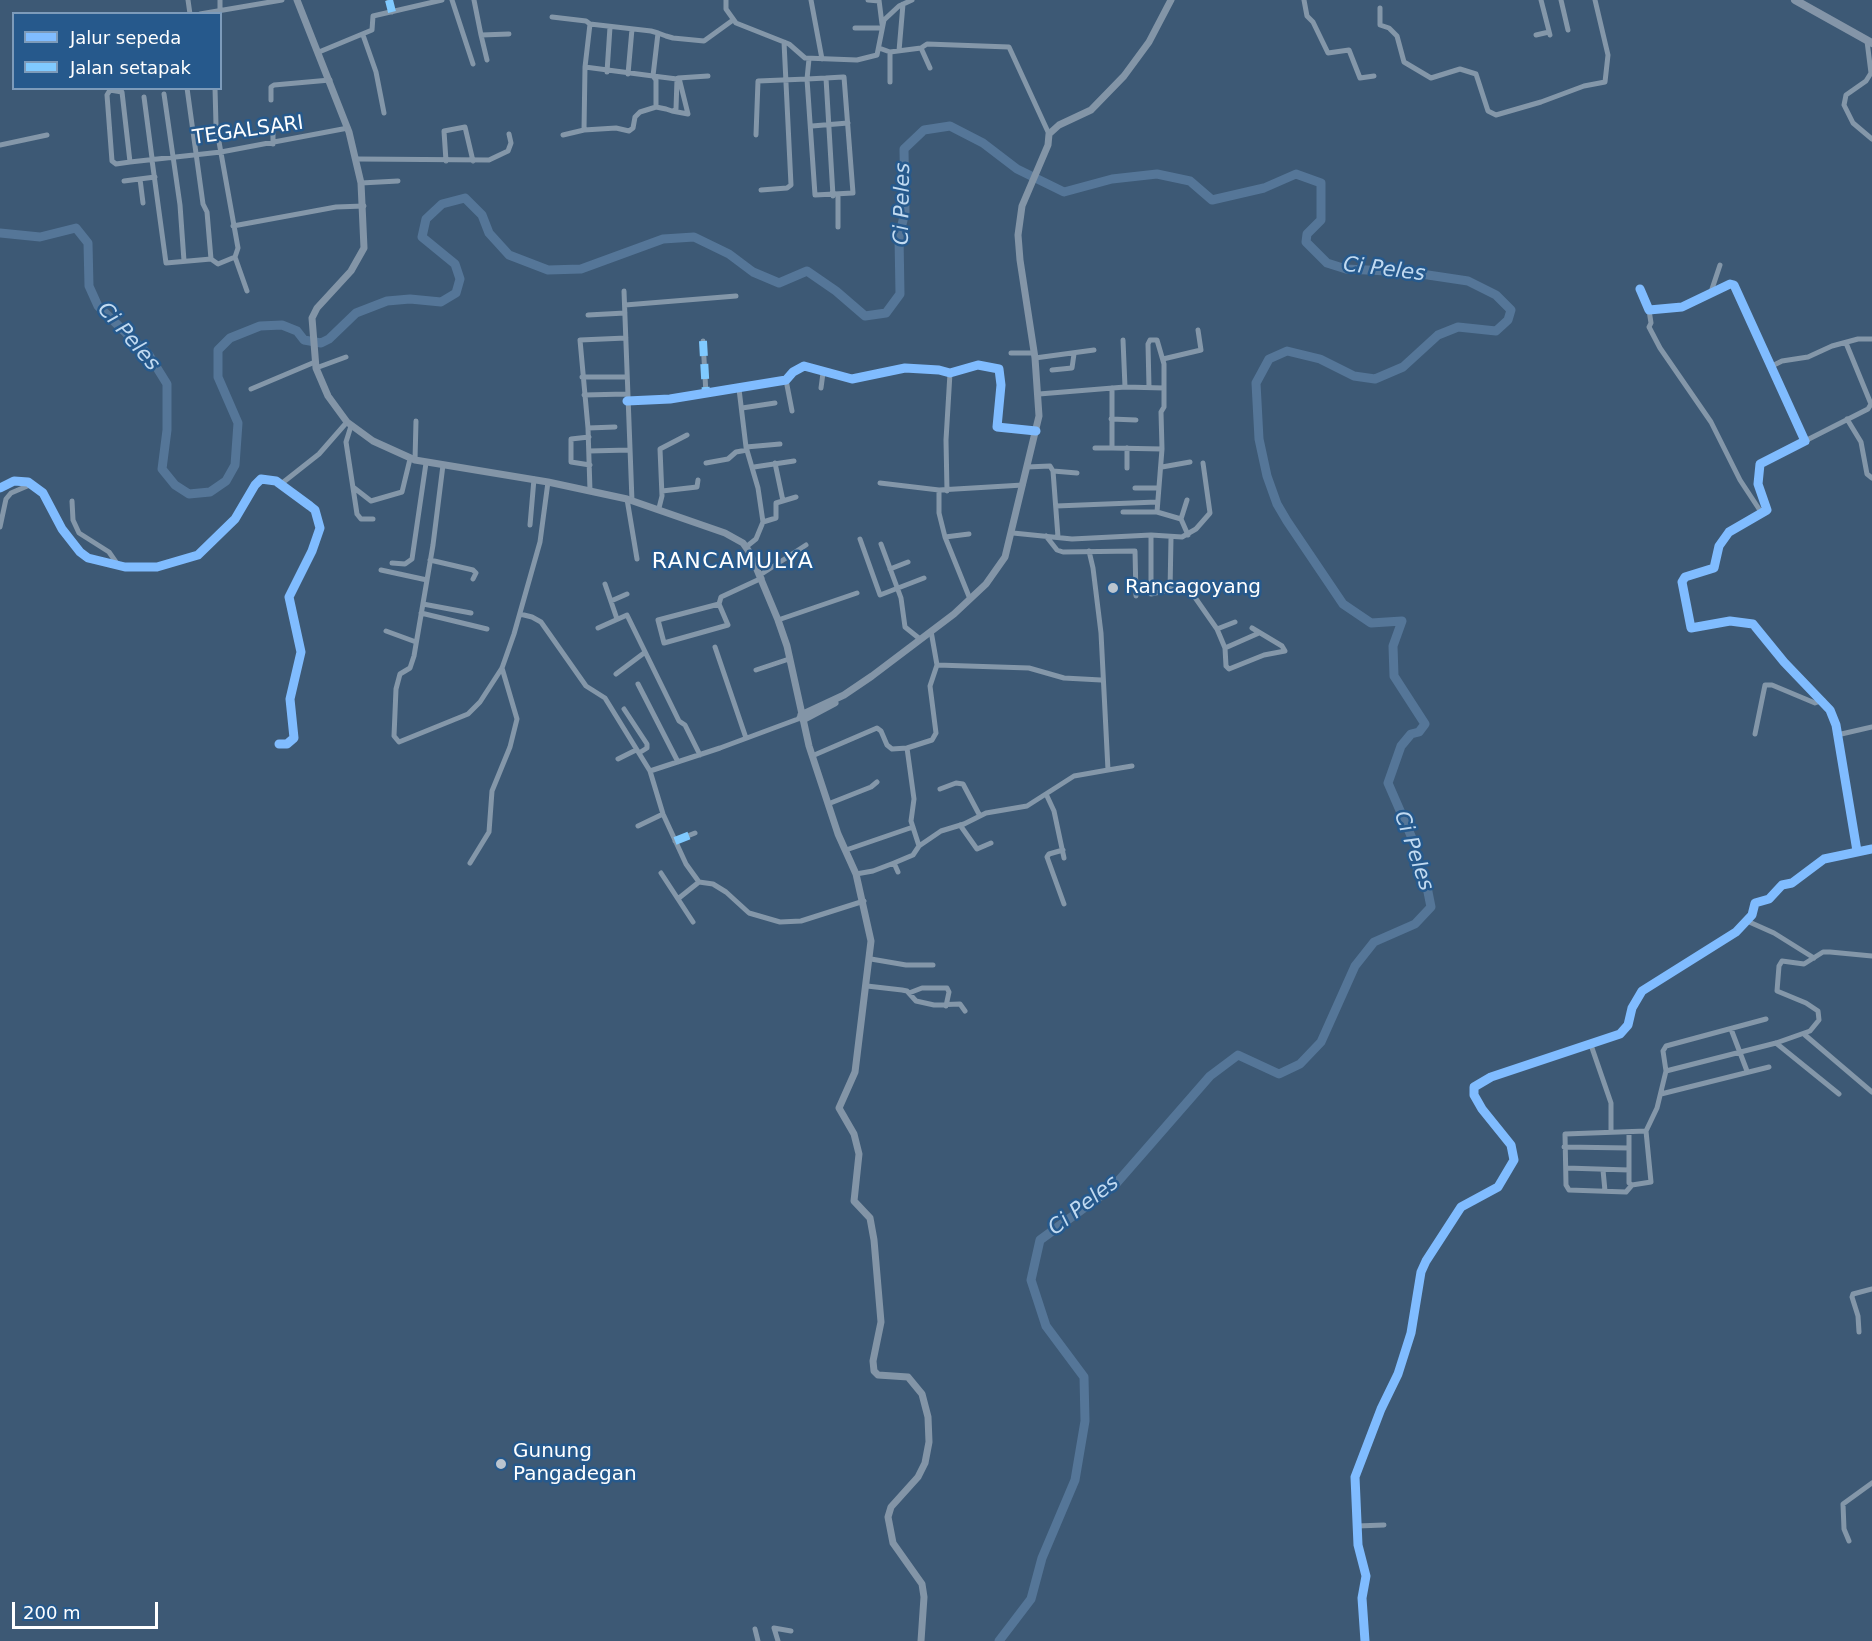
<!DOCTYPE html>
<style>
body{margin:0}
#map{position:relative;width:1872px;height:1641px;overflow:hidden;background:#3d5975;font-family:"DejaVu Sans",sans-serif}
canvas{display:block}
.legend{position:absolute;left:12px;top:12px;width:210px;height:78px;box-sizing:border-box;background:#26598c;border:2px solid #7d9bba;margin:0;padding:8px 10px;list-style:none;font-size:18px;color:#fff}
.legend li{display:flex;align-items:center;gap:12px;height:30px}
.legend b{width:30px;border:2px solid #7d9bba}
.scale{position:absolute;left:12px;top:1602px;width:146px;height:27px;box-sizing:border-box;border:3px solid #fff;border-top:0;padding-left:8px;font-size:18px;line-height:21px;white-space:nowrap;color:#fff;-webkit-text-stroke:4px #26598c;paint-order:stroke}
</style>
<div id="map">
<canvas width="1872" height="1641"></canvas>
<ul class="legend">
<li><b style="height:8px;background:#80bcff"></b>Jalur sepeda</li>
<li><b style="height:8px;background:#80caff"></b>Jalan setapak</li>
</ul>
<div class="scale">200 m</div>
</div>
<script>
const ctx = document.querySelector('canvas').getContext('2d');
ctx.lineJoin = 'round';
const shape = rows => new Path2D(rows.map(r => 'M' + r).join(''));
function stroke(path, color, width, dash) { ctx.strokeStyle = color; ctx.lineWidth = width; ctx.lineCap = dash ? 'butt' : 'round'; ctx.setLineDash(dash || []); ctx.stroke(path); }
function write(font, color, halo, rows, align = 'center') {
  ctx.font = font + ' "DejaVu Sans",sans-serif'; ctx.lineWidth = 5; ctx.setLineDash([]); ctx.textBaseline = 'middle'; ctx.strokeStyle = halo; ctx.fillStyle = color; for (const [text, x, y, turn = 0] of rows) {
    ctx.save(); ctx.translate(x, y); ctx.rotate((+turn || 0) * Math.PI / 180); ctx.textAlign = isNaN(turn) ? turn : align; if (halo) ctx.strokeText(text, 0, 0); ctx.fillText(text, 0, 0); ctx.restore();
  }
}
stroke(shape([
 [0,233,40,237,76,228,88,243,89,286,98,306,149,355,167,384,167,430,162,469,175,485,189,494,210,492,226,481,235,465,238,423,218,377,218,350,230,338,260,326,282,325,297,331,304,340,321,343,329,339,356,313,387,301,410,299,441,302,456,293,460,279,455,264,422,237,426,219,442,204,465,198,482,215,489,233,509,255,548,270,581,269,663,239,694,237,729,254,753,272,779,283,807,271,836,291,865,316,886,313,900,294,899,237,905,212,904,149,924,130,950,126,983,143,1017,169,1064,192,1112,179,1157,174,1190,181,1212,200,1264,188,1296,174,1321,183,1321,220,1307,234,1306,242,1327,263,1346,269,1408,272,1468,281,1496,295,1511,310,1508,320,1496,331,1458,327,1438,335,1403,367,1375,379,1354,376,1320,359,1287,351,1269,359,1256,383,1259,439,1267,476,1277,504,1287,521,1343,604,1371,623,1402,621,1393,646,1394,676,1425,724,1419,732,1411,734,1401,746,1388,783,1415,845,1418,875,1427,887,1431,907,1415,924,1374,942,1355,966,1321,1042,1300,1064,1279,1074,1238,1055,1210,1076,1114,1186,1040,1240,1031,1280,1046,1326,1084,1377,1085,1421,1075,1480,1042,1558,1031,1599,999,1641]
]), '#557698', 9);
stroke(shape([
 [188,0,190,14],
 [220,0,220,11],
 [389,0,392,12],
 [452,0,473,64],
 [474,0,481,35,509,34],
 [726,0,726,9,736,23,789,44,805,58,857,60,877,55,884,20,899,6,912,0],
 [811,0,822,59],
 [868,0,879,1],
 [879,0,882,24],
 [1304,0,1307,16,1313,22,1328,53,1349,50,1360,78,1374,76],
 [1541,0,1550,35],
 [1561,0,1568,30],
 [1380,8,1380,25,1389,28,1397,36,1404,62,1431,78,1460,69,1476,74,1488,111,1496,115,1541,102,1584,86,1605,82,1608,55,1595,0],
 [200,14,282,0],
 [552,17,586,21,590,24],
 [855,28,881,28],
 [658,33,653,76,585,67,590,24,651,31,658,33,666,36,673,38,704,41,733,20],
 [363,35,376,72,384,113],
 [481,35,487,60],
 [1536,35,1549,32],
 [1867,41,1871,73,1866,81,1846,95,1844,105,1853,123,1872,139],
 [879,48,890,52,890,82],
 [921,48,927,44,1009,47,1049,134],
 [899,51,903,4],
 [319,52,372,30,373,16,442,0],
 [890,52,921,48,930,68],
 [585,67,584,130,616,128,629,131,633,128,635,117,640,112,656,107],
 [607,72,610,27],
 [628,74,632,29],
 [678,78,708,76],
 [826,78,833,196],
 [187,88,203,204,207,212,211,259],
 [164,94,180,205,184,261],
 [144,97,152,158],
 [271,100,271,87,274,85,330,80],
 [673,111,676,109,677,79,653,76,656,80,656,107,666,109,672,111,688,114,679,78],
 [273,125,273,144],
 [812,126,848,123],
 [563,135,584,130],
 [756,135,758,81,807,79,826,78,843,77,844,77,853,193,815,195,807,79,809,59],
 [0,145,47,135],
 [358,159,489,160,508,151,511,143,509,134],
 [152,160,166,263,211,259,218,264,235,257,238,248,216,125,215,88],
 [446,161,444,131,465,127,473,161],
 [130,162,116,164,112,161,107,95,110,90,122,92,130,162,221,152,348,128],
 [140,179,143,203],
 [124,181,155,177],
 [361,183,398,181],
 [761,190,787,188,791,185,784,42],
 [233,226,336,207,364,206],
 [838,227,838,195],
 [235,257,247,291],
 [1640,289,1649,310,1682,307,1730,284,1734,285,1805,441,1760,464,1758,484,1767,510,1729,532,1719,546,1714,568,1685,577,1682,582,1691,628,1730,621,1753,624,1784,662,1830,710,1836,725,1857,851],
 [624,291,632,501],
 [1711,292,1720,265],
 [625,305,736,296],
 [1649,310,1651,323,1649,327,1660,348,1711,422,1740,480,1761,512],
 [588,315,625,313],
 [1123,340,1125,387],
 [703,341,706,394],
 [1011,353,1034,353],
 [1035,358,1094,350],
 [1163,359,1201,350,1198,330],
 [1772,366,1782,361,1808,357,1832,346,1858,339,1872,339],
 [316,368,346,357],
 [1052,370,1072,368,1074,354],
 [582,377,626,377],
 [786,380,792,411],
 [821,388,823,373],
 [1112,388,1112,448,1162,449,1157,512,1181,519,1188,535],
 [251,389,315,362],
 [739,389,746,447,758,488,763,522,756,539,746,547],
 [1039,394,1125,387,1164,388,1164,364,1157,340,1150,340,1148,344,1149,387],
 [584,395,626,394],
 [627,401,670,399,786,380,793,372,804,366,852,379,905,368,939,370,950,373,978,365,999,369,1001,385,997,427,1036,431],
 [742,408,775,403],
 [1111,419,1136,420],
 [1847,419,1861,442,1867,474,1872,478],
 [351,426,346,442,357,514,361,519,373,519],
 [588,428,615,427],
 [589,437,571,439,571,462,590,465],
 [1805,441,1868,409,1871,404,1846,343],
 [746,447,780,444],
 [1095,448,1112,448],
 [1127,448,1127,468],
 [1162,449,1161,412,1164,407,1164,388],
 [589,451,629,450],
 [415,460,416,421],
 [706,463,728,459,736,452,747,450],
 [775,463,783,501],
 [443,465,433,545,414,656,410,668,400,674,396,689,394,736,399,742,468,714,480,702,502,668,514,634,540,542,548,482],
 [754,467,794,461],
 [1027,467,1050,466,1053,471,1077,473],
 [1162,467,1190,462],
 [1053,471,1058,537],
 [880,483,939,490],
 [281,484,319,454,347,422],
 [353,487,371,501,402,492,410,459],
 [0,488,14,481,28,482,43,493,62,529,80,552,88,558,125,567,157,567,198,555,235,519,255,485,261,479,276,481,310,506,315,510,320,528,312,551,289,597,301,652,290,699,294,738,287,744,279,744],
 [1135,488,1157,488],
 [590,491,588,428,580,340,626,338],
 [662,491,697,487,698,480],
 [947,491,946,440,950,373],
 [627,499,637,559],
 [72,501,73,520,79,533,109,552,118,565],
 [1056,506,1157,502],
 [659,508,662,496,660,449,687,435],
 [1123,512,1157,512],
 [1181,519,1187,500],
 [763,522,776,518,776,503,796,497],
 [530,525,534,479],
 [0,527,6,499,11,493,32,484],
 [1013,533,1072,539,1151,535,1182,537,1196,529,1210,513,1203,463],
 [1151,535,1151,594,1187,586,1217,629,1225,648,1259,633],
 [1046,536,1057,550,1063,552,1135,551,1136,596],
 [945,537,969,534],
 [860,539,880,595,924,578],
 [881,544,901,598,905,627,920,639],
 [430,560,473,570,476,573,473,579],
 [392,563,405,564,412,559,426,463],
 [890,569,908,562],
 [381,570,427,580],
 [760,575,806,545],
 [605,584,617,619],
 [1170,591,1171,538],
 [970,599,945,537,939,513,939,490,1023,485],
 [611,601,627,594],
 [423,604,471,613],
 [719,604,658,620,664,643,728,625,719,604,721,597,762,578],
 [421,613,487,629],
 [520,614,532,617,541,622,586,686,605,698,650,771],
 [778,620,857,593],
 [598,628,627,615,679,721,685,725,700,755],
 [1217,629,1235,622],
 [386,631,416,642],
 [931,631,937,665],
 [715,647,746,738],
 [1225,648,1226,666,1229,669,1264,655,1285,651,1282,646,1252,628],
 [756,670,789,659],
 [616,674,644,653],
 [638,684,678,762],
 [624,709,647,744,647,748,639,753],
 [801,715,798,719,720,748,650,771,663,814,686,864,699,882,713,884,726,892,749,913,780,922,801,921,864,901],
 [1755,734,1765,685,1772,685,1815,703,1823,700],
 [1837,735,1872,727],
 [907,748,914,799,911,821,919,846],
 [812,756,877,728,881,731,887,745,892,749,907,748,932,740,936,733,930,686,937,665,1029,668,1064,678,1101,680],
 [618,759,636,750],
 [1108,770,1132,766],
 [940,789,956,783,963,784,980,816],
 [1047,796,1054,811,1064,858],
 [828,804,871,787,877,782],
 [960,825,977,849,991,843],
 [638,826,663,814],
 [675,841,695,833],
 [846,850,913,827],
 [1063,850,1049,854,1047,857,1064,904],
 [470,863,489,832,492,791,510,747,517,719,502,668],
 [898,872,894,863,913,855,919,846,941,831,964,824,986,813,1027,806,1074,776,1108,770,1101,633,1093,568,1089,551],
 [661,873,693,922],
 [856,874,873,871,894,863],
 [679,898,699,882],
 [1747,921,1774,933,1814,958],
 [871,959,906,965,933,965],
 [867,986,902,990,907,991,916,1001,934,1005,960,1004,965,1011],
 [909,993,922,988,947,988,949,992,946,1006],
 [1731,1029,1747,1071],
 [1805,1035,1872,1092],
 [1776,1043,1839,1094],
 [1591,1045,1611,1103,1611,1131],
 [1666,1071,1663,1051,1666,1046,1766,1019],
 [1661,1094,1769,1067],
 [1629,1132,1629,1183,1632,1185,1651,1182,1646,1131],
 [1564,1147,1629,1148],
 [1566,1168,1629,1170],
 [1603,1170,1605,1191],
 [1632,1185,1626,1192,1569,1190,1566,1185,1565,1134,1646,1131,1657,1108,1666,1071,1776,1043,1810,1031,1819,1020,1818,1011,1806,1003,1777,991,1779,966,1782,961,1804,964,1823,952,1830,952,1872,956],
 [1859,1332,1858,1316,1852,1297,1853,1294,1872,1289],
 [1357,1526,1384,1525],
 [1849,1541,1844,1529,1843,1504,1872,1483],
 [755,1629,758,1641],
 [778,1641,774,1628,791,1631],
 [1365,1641,1362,1598,1366,1576,1358,1545,1355,1477,1381,1409,1398,1374,1411,1333,1421,1272,1426,1261,1461,1207,1498,1187,1514,1160,1511,1145,1482,1109,1474,1095,1474,1087,1491,1077,1620,1034,1628,1025,1632,1008,1642,991,1736,932,1752,915,1755,903,1769,899,1782,885,1792,883,1824,859,1872,849]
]), '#8497a9', 5);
stroke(shape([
 [297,0,349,132,361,183,364,248,351,271,317,308,312,318,316,368,328,396,347,422,373,441,415,460,548,482,627,499,725,533,743,543,750,553,778,620,787,646,809,746,838,834,856,874,871,941,855,1072,839,1108,854,1134,859,1154,854,1201,870,1218,874,1240,881,1322,873,1361,874,1371,878,1375,908,1377,922,1394,928,1417,929,1442,925,1463,918,1477,891,1507,888,1517,893,1543,922,1584,924,1597,921,1641],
 [801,715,844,695,872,676,954,614,986,584,1005,557,1039,416,1035,358,1020,260,1018,235,1022,206,1048,145,1049,134,1059,125,1091,110,1124,76,1149,42,1171,0],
 [803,720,835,703]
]), '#8395a7', 7);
stroke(shape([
 [1795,0,1872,43]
]), '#8495a8', 8);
stroke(shape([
 [389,0,392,12],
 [703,341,706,394],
 [675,841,695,833]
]), '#80caff', 8, [15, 8]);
stroke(shape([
 [1640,289,1649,310,1682,307,1730,284,1734,285,1805,441,1760,464,1758,484,1767,510,1729,532,1719,546,1714,568,1685,577,1682,582,1691,628,1730,621,1753,624,1784,662,1830,710,1836,725,1857,851],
 [627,401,670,399,786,380,793,372,804,366,852,379,905,368,939,370,950,373,978,365,999,369,1001,385,997,427,1036,431],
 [0,488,14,481,28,482,43,493,62,529,80,552,88,558,125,567,157,567,198,555,235,519,255,485,261,479,276,481,310,506,315,510,320,528,312,551,289,597,301,652,290,699,294,738,287,744,279,744],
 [1365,1641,1362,1598,1366,1576,1358,1545,1355,1477,1381,1409,1398,1374,1411,1333,1421,1272,1426,1261,1461,1207,1498,1187,1514,1160,1511,1145,1482,1109,1474,1095,1474,1087,1491,1077,1620,1034,1628,1025,1632,1008,1642,991,1736,932,1752,915,1755,903,1769,899,1782,885,1792,883,1824,859,1872,849]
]), '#80bcff', 9);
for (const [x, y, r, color] of [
 [1113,588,6,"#bbc5cf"],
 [501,1464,6,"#bbc5cf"]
]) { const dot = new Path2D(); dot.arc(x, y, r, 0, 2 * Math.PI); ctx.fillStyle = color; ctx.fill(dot); stroke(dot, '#26598c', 2); }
write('20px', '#fff', '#26598c', [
 ["TEGALSARI",248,131,-8]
]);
write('20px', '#fff', '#26598c', [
 ["Rancagoyang",1125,588],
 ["Gunung",513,1452],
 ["Pangadegan",513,1475]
], 'left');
write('italic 21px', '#c1daf1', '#26598c', [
 ["Ci Peles",903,204,-89],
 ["Ci Peles",1384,270,7],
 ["Ci Peles",128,337,49],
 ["Ci Peles",1413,851,71],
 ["Ci Peles",1084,1206,-38]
]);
ctx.letterSpacing = '1.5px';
write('22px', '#fff', '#26598c', [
 ["RANCAMULYA",733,562]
]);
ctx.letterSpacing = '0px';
</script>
